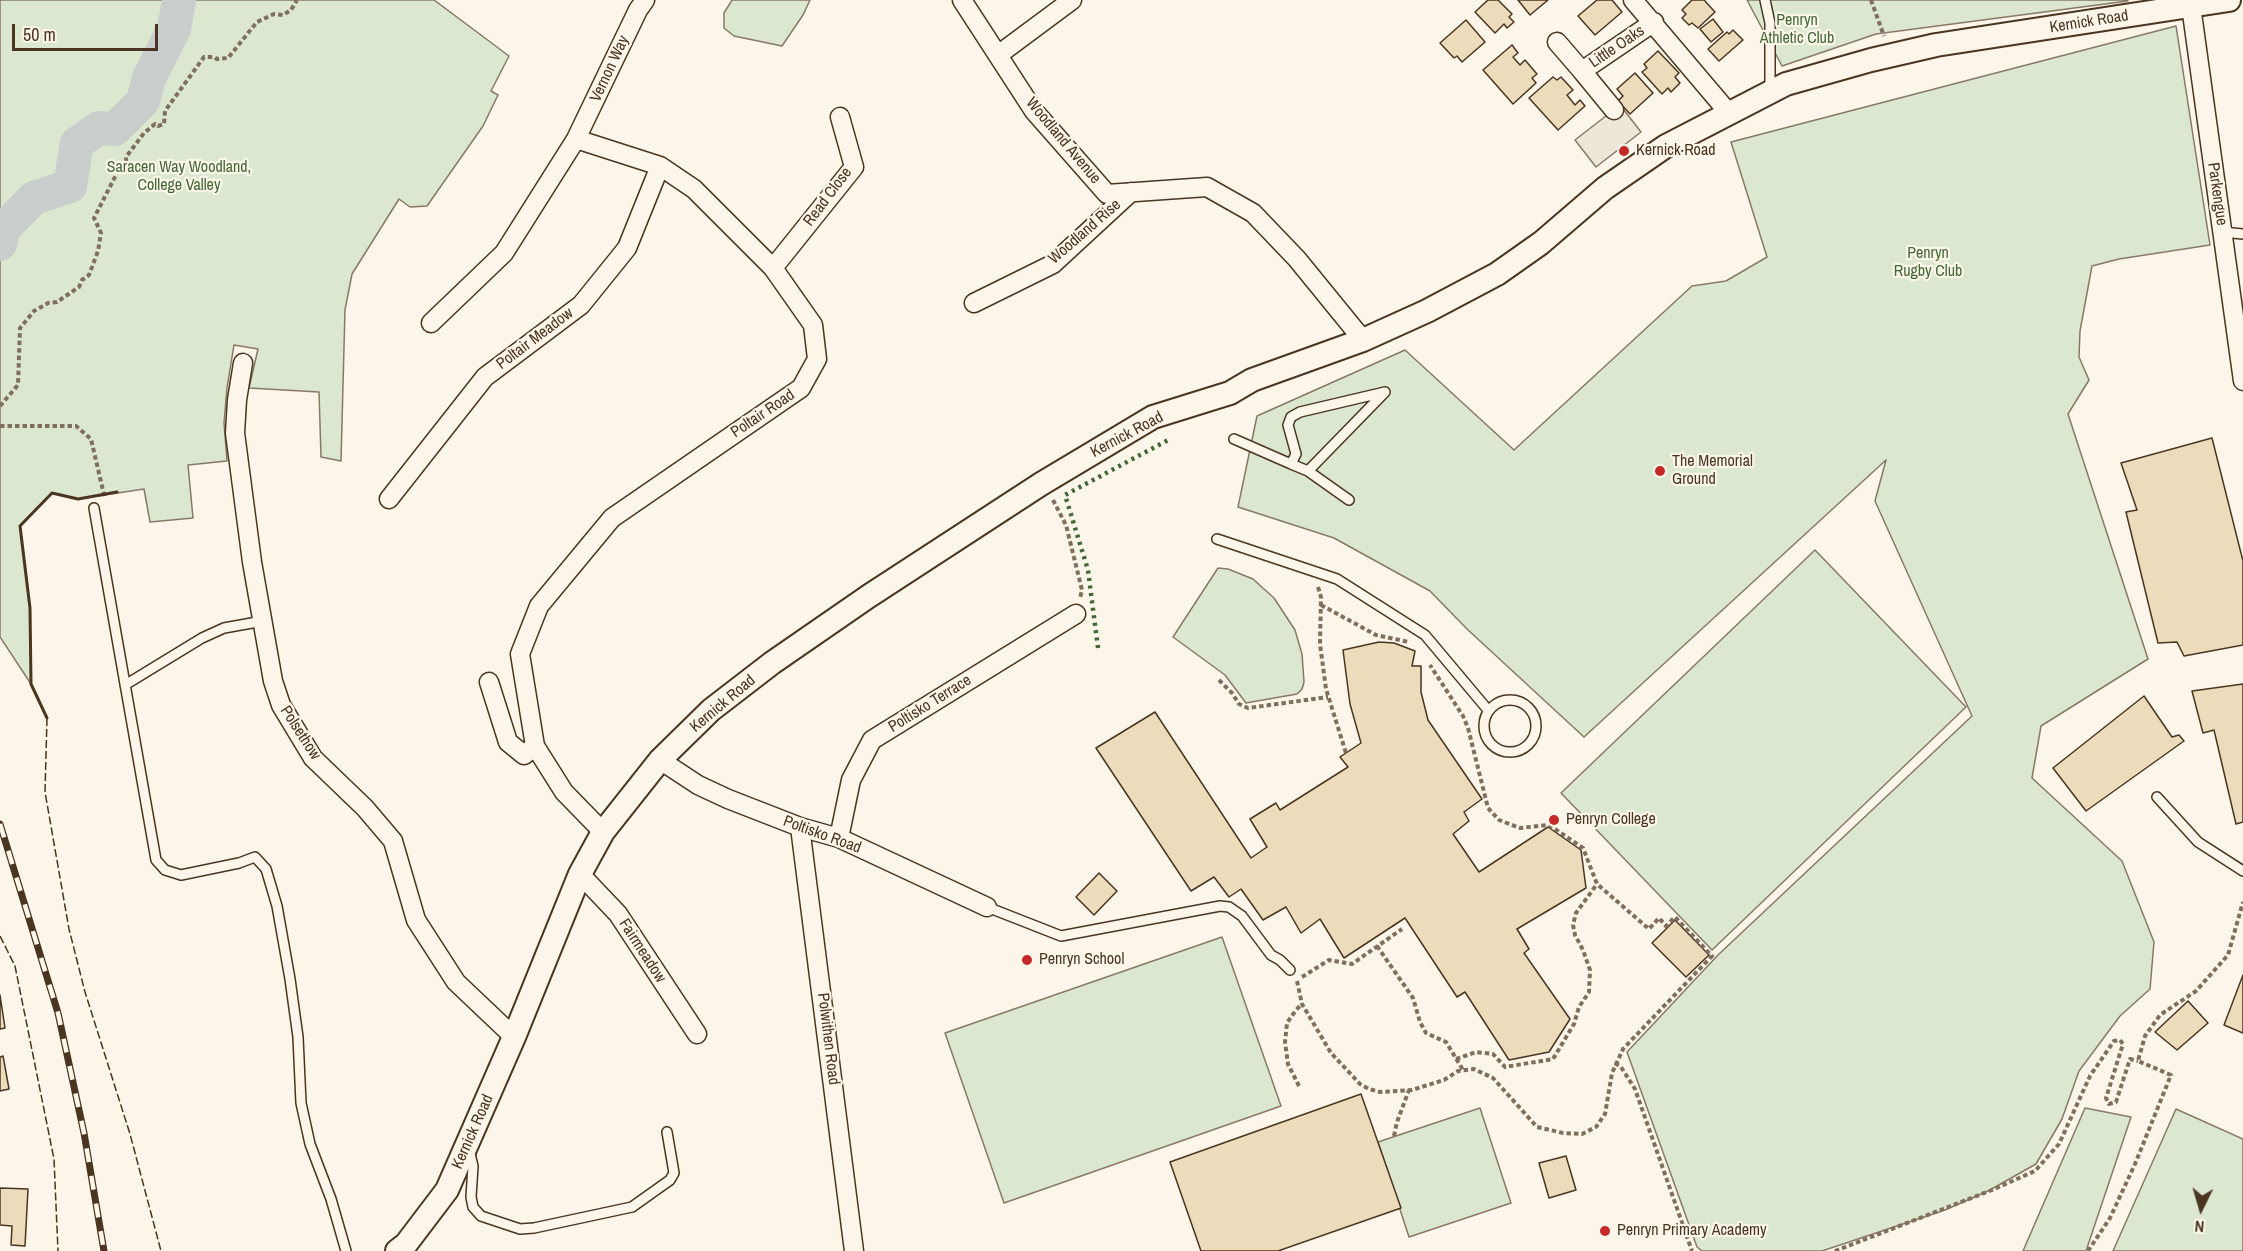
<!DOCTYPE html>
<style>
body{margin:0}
#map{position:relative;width:2243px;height:1251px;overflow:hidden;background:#fbf6e9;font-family:"Archivo Narrow",sans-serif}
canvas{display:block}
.north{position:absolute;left:2171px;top:1179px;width:60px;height:60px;-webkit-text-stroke:4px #fbf6e9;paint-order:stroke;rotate:185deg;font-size:16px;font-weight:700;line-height:24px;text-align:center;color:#4a3520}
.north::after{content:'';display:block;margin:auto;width:21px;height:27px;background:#4a3520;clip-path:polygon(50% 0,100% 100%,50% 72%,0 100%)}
.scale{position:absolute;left:12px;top:24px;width:146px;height:27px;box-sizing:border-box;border:3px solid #4a3520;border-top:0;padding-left:8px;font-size:18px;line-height:21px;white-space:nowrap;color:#4a3520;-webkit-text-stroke:4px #fbf6e9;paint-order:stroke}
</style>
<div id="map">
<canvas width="2243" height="1251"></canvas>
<div class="north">N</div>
<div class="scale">50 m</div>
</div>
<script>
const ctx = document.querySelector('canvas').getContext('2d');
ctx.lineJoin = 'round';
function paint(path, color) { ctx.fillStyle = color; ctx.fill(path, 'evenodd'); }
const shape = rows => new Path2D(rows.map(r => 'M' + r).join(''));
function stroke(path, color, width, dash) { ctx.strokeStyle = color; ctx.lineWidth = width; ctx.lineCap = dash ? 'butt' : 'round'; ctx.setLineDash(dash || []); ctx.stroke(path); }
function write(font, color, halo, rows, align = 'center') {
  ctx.font = font + ' "Archivo Narrow",sans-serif'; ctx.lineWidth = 4.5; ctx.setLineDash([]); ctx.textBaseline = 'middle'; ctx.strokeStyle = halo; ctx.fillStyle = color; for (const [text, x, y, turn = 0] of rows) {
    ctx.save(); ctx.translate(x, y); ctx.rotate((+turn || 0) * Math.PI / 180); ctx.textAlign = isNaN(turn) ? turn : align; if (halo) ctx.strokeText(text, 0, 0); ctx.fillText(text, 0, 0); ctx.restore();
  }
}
const green = shape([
 [0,0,434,0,509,56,491,91,498,95,483,126,427,206,410,207,399,199,352,274,345,310,341,461,321,457,319,392,249,388,258,349,234,345,227,388,224,423,227,461,188,465,193,518,150,522,144,489,78,499,52,493,20,526,30,608,31,684,0,637,0,0],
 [732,0,810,0,803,15,782,46,734,36,724,28,724,13,732,0],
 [1747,0,2127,0,2128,1,1876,34,1782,66,1747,0],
 [2176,26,2210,245,2119,259,2092,266,2080,331,2079,357,2089,380,2068,414,2148,659,2041,726,2032,778,2122,861,2154,942,2150,989,2120,1016,2079,1071,2062,1119,2036,1164,1988,1191,1945,1210,1822,1251,1702,1251,1697,1247,1627,1052,1718,955,1972,716,1875,501,1886,460,1584,737,1467,629,1430,591,1334,538,1238,507,1257,416,1405,350,1514,450,1692,286,1726,281,1767,257,1731,142,2176,26],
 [1815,550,1966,707,1712,950,1561,793,1815,550],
 [1218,568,1228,569,1253,579,1274,598,1295,630,1302,654,1304,682,1302,689,1297,694,1246,703,1225,675,1173,637,1218,568],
 [1222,937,1281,1106,1004,1203,945,1033,1222,937],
 [1480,1108,1511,1203,1409,1237,1378,1142,1480,1108],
 [2085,1108,2131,1117,2086,1251,2023,1251,2085,1108],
 [2176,1109,2243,1139,2243,1251,2113,1251,2176,1109]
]);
paint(green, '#dce7d0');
stroke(green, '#887966', 1.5);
const parking = shape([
 [1620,105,1641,132,1596,167,1575,140,1620,105]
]);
paint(parking, '#ede7d9');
stroke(parking, '#887966', 1.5);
stroke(shape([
 [0,244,4,228,34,198,70,186,77,143,99,128,115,129,143,101,149,78,174,29,179,0]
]), '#c9cecd', 34);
const building = shape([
 [1488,0,1498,0,1512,14,1509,17,1514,22,1507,28,1504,24,1495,33,1475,12,1488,0],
 [1518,0,1548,0,1530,15,1518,0],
 [1597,0,1612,0,1622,12,1595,35,1578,16,1597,0],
 [1692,0,1704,0,1715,12,1698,28,1692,23,1689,25,1682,18,1686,14,1682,10,1692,0],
 [1713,19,1723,32,1711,42,1700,29,1713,19],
 [1466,20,1485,42,1462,62,1457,56,1454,58,1440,43,1466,20],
 [1733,30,1743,40,1719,61,1708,49,1727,32,1729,34,1733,30],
 [1512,45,1518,53,1513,57,1520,65,1525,60,1537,74,1532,78,1536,83,1513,104,1483,70,1512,45],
 [1658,51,1679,73,1675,77,1680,83,1671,92,1668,88,1662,94,1642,72,1647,68,1644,64,1658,51],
 [1635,73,1653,93,1630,114,1618,101,1623,96,1617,89,1635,73],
 [1553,77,1557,80,1561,77,1573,90,1567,95,1575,105,1580,100,1585,106,1558,130,1529,98,1553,77],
 [2212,438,2243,561,2243,645,2184,656,2177,642,2158,643,2126,512,2137,510,2121,463,2212,438],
 [1379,642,1394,643,1415,651,1412,666,1421,666,1421,692,1428,720,1482,799,1464,812,1469,821,1453,834,1479,872,1548,827,1581,850,1586,888,1517,929,1529,949,1524,953,1570,1019,1549,1052,1509,1060,1465,992,1457,997,1405,918,1344,958,1320,919,1301,933,1286,907,1263,920,1241,889,1229,897,1214,877,1191,891,1096,748,1155,712,1251,858,1267,847,1250,819,1276,803,1280,810,1348,767,1340,757,1361,743,1350,704,1343,650,1379,642],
 [2243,684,2243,822,2236,824,2214,730,2203,733,2192,691,2243,684],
 [2144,696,2172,737,2179,735,2184,741,2086,811,2053,768,2144,696],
 [1099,873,1117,891,1094,915,1076,897,1099,873],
 [1675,920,1709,955,1686,977,1652,943,1675,920],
 [2243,975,2243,1033,2224,1025,2243,975],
 [0,995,5,1028,0,1029,0,995],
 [2188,1001,2208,1023,2177,1050,2155,1032,2188,1001],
 [3,1056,9,1089,0,1091,0,1057,3,1056],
 [1361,1094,1401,1208,1278,1251,1201,1251,1170,1162,1361,1094],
 [1566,1156,1576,1190,1549,1198,1539,1163,1566,1156],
 [0,1188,28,1189,25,1246,11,1245,12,1226,0,1225,0,1188]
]);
paint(building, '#ecdcbc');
stroke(building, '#4a3520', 1.5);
const service = shape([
 [1765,0,1770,23,1770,89],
 [2222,232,2243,234],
 [1234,439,1291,464,1308,471,1385,392,1300,412,1291,417,1288,425,1296,454,1291,464],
 [1308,471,1349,500],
 [94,508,156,860,165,870,181,875,239,863,255,857,266,869,277,906,290,979,298,1037,301,1103,310,1144,331,1199,346,1251],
 [1217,539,1337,579,1425,635,1488,710],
 [125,685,202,638,224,628,263,621],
 '1484 726a26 26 0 1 1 52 0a26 26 0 1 1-52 0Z',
 [2157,797,2198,842,2243,871],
 [987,907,1061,936,1220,906,1229,907,1242,916,1271,955,1280,960,1290,970],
 [469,1150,473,1166,471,1197,473,1207,481,1216,520,1229,534,1228,632,1207,670,1180,674,1173,667,1132]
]);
const minor = shape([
 [962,0,1034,111,1107,194,1207,187,1253,213,1297,259,1363,340],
 [1633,0,1728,112],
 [2188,0,2191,6,2243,381],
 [1557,42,1582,71,1654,22],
 [998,55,1072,0],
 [1582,71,1614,110],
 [576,139,660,166,694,189,773,268,813,325,817,359,801,388,612,518,539,606,520,654,535,746,564,792,603,832],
 [773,268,854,167,840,117],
 [974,303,1053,264,1131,192],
 [431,323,504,253,576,139,638,10,645,0],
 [243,363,237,400,235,433,252,562,273,681,281,705,313,758,365,808,393,841,416,920,456,982,514,1037],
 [389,499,485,377,581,305,627,248,660,166],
 [489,682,508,742,524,755,535,746],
 [660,760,698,785,728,799,800,827,839,838,987,907],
 [800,827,854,1251],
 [839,838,851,780,872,740,1076,614],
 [580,874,618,914,697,1034]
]);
const tertiary = shape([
 [397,1251,406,1244,447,1190,514,1037,580,874,603,832,660,760,711,710,772,663,869,596,1041,484,1153,417,1230,393,1252,380,1363,340,1427,311,1497,274,1541,243,1605,188,1666,146,1786,84,1871,60,1936,45,2229,0]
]);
stroke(service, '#4a3520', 12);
stroke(minor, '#4a3520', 21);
stroke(tertiary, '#4a3520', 26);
stroke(shape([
 [1871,0,1884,36],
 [0,406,18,385,20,328,34,311,48,303,57,302,79,287,82,280,89,275,98,251,101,233,94,218,117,173,126,162,126,157,144,133,155,124,158,126,164,124,165,111,204,57,214,57,217,59,228,58,257,22,274,14,283,15,291,10,297,0],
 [0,426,76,426,91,439,105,499],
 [1053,500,1066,525,1082,590,1080,598],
 [1318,587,1321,597,1320,644,1326,689,1346,753],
 [1321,605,1376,635,1409,642],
 [1219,680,1232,693,1239,704,1248,708,1328,697],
 [1377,946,1413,998,1420,1022,1426,1033,1446,1042,1463,1070],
 [1302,977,1329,960,1352,964,1402,929],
 [1297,981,1302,1004,1331,1053,1360,1084,1369,1089,1380,1092,1412,1090,1444,1080,1458,1071,1474,1069,1493,1078,1537,1127,1563,1133,1582,1134,1596,1127,1605,1114,1612,1073,1623,1049,1712,956,1675,917,1666,926,1659,918,1649,929,1597,884,1583,848,1549,825,1520,828,1499,820,1488,808,1468,728,1463,716,1430,665],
 [1456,1059,1476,1052,1493,1054,1505,1067,1553,1059,1574,1024,1579,1007,1589,992,1590,970,1583,950,1575,935,1573,925,1576,913,1597,884],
 [1615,1063,1621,1067,1635,1089,1692,1251],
 [1299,1086,1288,1064,1285,1042,1287,1023,1296,1010,1302,1004],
 [1394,1136,1397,1122,1409,1090],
 [1835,1251,1992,1190,2035,1171,2059,1144,2090,1076,2114,1041,2120,1040,2123,1044,2106,1098,2109,1104,2116,1102,2130,1059,2138,1061],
 [2088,1251,2110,1218,2135,1164,2171,1075,2138,1061,2145,1036,2160,1015,2196,991,2228,955,2243,902]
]), '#7f6f5c', 4, [4.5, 3]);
stroke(service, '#fbf6e9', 9);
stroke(minor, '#fbf6e9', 18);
stroke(tertiary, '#fbf6e9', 22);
const rail = shape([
 [0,824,58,1013,84,1133,104,1251]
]);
stroke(rail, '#4a3520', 7);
stroke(rail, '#fbf6e9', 4.5, [14]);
stroke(shape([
 [1098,648,1088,570,1065,495,1170,439]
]), '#436837', 4.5, [3, 4.5]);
stroke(shape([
 [47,718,45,792,69,929,85,992,130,1134,161,1251],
 [0,936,15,966,54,1159,58,1251]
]), '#4a3520', 1.5, [8, 3]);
stroke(shape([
 [47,718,31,684,30,608,20,526,52,493,78,499,117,492]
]), '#4a3520', 3);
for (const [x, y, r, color] of [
 [1624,151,6,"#c62828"],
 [1660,471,6,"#c62828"],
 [1554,820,6,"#c62828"],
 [1027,960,6,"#c62828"],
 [1605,1231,6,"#c62828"]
]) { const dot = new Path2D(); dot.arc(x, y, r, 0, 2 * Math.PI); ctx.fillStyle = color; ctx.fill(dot); stroke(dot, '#fbf6e9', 2); }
write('16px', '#436837', '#fbf6e9', [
 ["Penryn",1797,21],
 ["Athletic Club",1797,39],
 ["Saracen Way Woodland,",179,168],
 ["College Valley",179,186],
 ["Penryn",1928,254],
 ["Rugby Club",1928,272]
]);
write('16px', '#4a3520', '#fbf6e9', [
 ["Kernick Road",2089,22,-9],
 ["Little Oaks",1617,47,-34],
 ["Vernon Way",610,69,-65],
 ["Woodland Avenue",1063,141,50],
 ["Parkengue",2217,194,82],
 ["Read Close",828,197,-53],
 ["Woodland Rise",1085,232,-41],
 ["Poltair Meadow",535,339,-37],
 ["Poltair Road",763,414,-34],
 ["Kernick Road",1127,435,-28],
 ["Kernick Road",723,704,-40],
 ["Poltisko Terrace",930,704,-32],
 ["Polsethow",300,733,57],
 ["Poltisko Road",822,835,20],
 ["Fairmeadow",642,951,57],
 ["Polwithen Road",828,1039,83],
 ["Kernick Road",473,1132,-66]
]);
write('16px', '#4a3520', '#fbf6e9', [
 ["Kernick Road",1636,151],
 ["The Memorial",1672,462],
 ["Ground",1672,480],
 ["Penryn College",1566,820],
 ["Penryn School",1039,960],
 ["Penryn Primary Academy",1617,1231]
], 'left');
</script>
